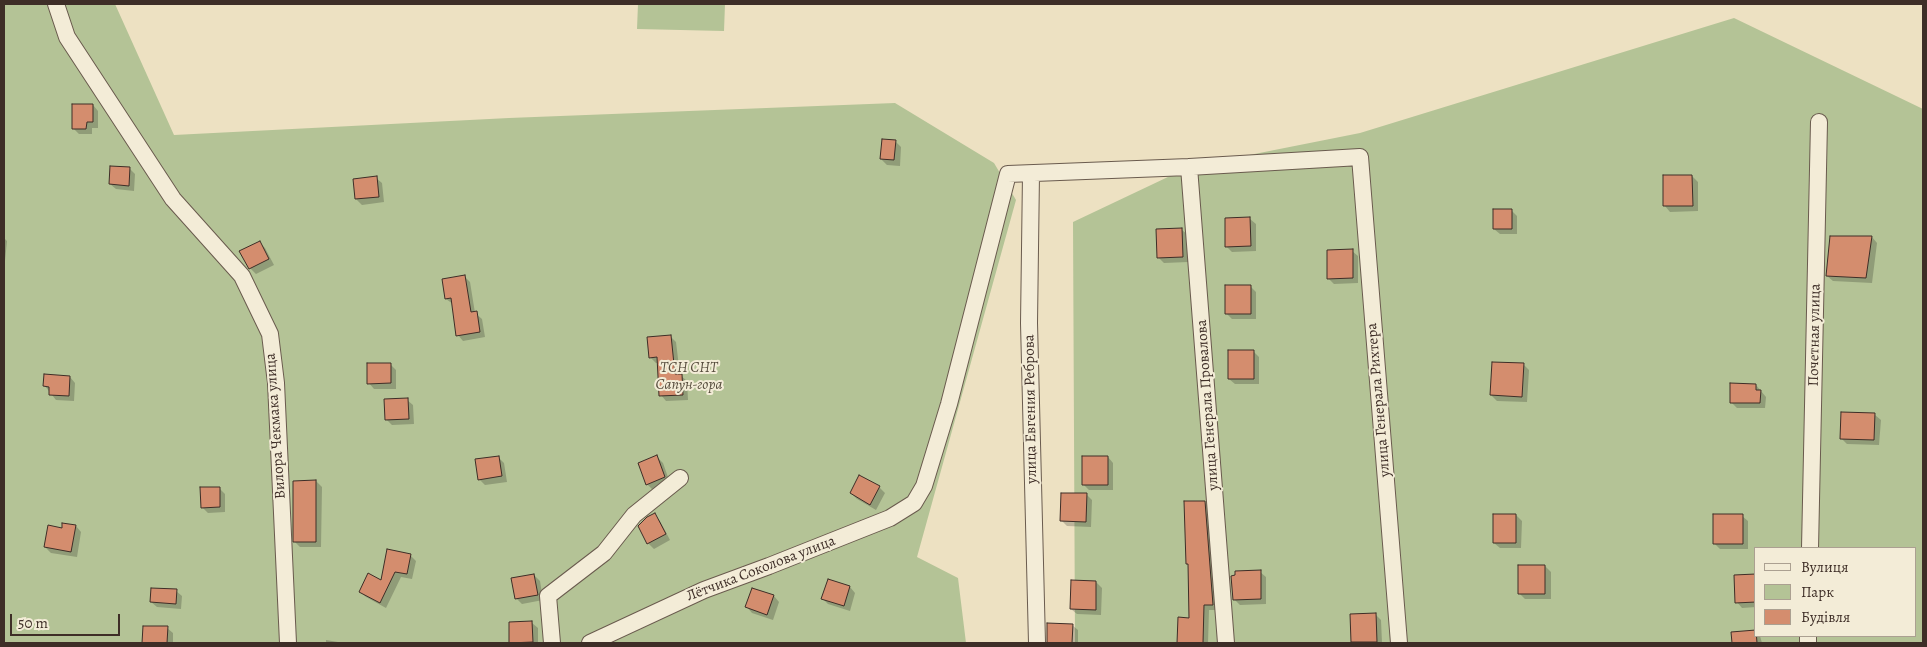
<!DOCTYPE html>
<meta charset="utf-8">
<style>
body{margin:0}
#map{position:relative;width:1927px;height:647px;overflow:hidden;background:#ede1c2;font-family:Alegreya,serif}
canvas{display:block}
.frame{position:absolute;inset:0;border:5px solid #3e2e27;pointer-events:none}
.legend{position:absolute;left:1754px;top:547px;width:162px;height:90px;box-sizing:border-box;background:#f3ecd7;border:1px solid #aba091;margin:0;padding:6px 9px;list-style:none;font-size:15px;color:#3e2e27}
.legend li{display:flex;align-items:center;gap:10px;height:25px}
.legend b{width:25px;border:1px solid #aba091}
.scale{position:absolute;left:10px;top:614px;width:110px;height:22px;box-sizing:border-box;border:2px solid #3e2e27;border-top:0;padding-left:6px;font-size:15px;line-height:18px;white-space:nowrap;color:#3e2e27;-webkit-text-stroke:4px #f3ecd7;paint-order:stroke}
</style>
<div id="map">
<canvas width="1927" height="647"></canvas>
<div class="frame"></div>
<ul class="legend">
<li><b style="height:6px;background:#f3ecd7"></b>Вулиця</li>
<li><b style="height:14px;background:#b4c396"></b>Парк</li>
<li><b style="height:14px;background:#d48d6e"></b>Будівля</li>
</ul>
<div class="scale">50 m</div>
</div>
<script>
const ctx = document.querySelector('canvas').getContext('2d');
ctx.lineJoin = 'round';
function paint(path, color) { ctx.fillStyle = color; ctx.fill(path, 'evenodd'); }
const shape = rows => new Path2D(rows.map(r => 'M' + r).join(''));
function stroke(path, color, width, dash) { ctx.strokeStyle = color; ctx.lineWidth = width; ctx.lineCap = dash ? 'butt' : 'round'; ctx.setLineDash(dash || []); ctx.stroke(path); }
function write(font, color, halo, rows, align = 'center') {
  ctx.font = font + ' Alegreya,serif'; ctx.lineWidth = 4; ctx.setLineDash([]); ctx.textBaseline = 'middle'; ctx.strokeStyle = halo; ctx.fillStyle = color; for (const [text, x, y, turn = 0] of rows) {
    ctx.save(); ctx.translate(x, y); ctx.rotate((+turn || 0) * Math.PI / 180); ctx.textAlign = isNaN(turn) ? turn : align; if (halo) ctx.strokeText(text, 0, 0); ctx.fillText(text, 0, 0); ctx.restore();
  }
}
paint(shape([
 [4,4,115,4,174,135,509,118,895,103,994,163,1016,200,917,557,958,578,966,643,4,643],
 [638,4,725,4,724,31,637,29],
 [1734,18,1923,109,1923,643,1075,643,1073,222,1189,167,1360,133],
 [1756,548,1916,548,1916,636,1756,636]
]), '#b4c396');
paint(shape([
 [93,105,98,111,98,128,92,128,92,134,79,134,73,128],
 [895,141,901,147,900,166,887,165,881,159],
 [130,169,135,174,134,191,116,189,110,184],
 [1692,176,1698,182,1698,211,1670,212,1665,206],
 [376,178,382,183,384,202,362,205,356,199],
 [1511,210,1517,216,1517,234,1500,234,1494,229],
 [1250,219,1256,224,1256,251,1232,252,1226,246],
 [1182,230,1188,235,1188,262,1164,263,1158,257],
 [1872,237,1877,243,1872,283,1833,281,1827,276],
 [4,238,7,241,5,261,4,261],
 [259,242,265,248,274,265,256,274,250,268],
 [1352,251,1358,256,1358,283,1334,284,1328,278],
 [464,276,470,282,475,313,482,319,485,337,463,341,458,335,453,304,446,299],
 [1250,286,1256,292,1256,319,1232,319,1226,313],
 [670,336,676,342,680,375,687,381,688,400,666,401,661,395,659,363,656,363,650,357],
 [1253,351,1259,357,1259,384,1235,384,1229,379],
 [390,364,396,370,396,389,374,389,369,383],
 [1523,364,1529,370,1527,402,1497,401,1491,395],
 [70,377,75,383,74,401,56,400,45,386],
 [1756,385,1766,397,1765,408,1737,408,1731,402],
 [407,400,413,405,414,424,392,425,386,419],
 [1875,415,1881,420,1879,445,1847,444,1841,438],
 [498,457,504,463,507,482,485,485,479,479],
 [657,457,663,463,670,483,653,490,647,484],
 [1108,457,1113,463,1113,490,1089,490,1083,484],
 [860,477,879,487,885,493,876,510,857,499,851,493],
 [316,481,322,487,321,547,300,547,295,542],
 [219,488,225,494,225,512,208,513,202,507],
 [1086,494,1092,500,1091,527,1067,526,1062,521],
 [1204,502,1210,508,1218,610,1209,610,1208,643,1178,643,1179,619,1190,619,1189,566,1187,564],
 [654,515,660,521,670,540,654,549,648,543],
 [1516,515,1522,521,1521,548,1500,548,1494,543],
 [1742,516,1748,521,1748,549,1720,549,1714,543],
 [76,526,81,532,77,557,51,553,45,547,63,530],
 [410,555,416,561,412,579,401,577,386,608,366,597,360,592,382,582],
 [1545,566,1551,572,1551,599,1525,599,1520,594],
 [1260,572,1266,577,1266,604,1240,605,1234,599],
 [534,575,540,581,543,600,522,604,516,598],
 [1756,575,1756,607,1742,608,1737,602],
 [1096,582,1102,588,1101,615,1077,614,1071,609],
 [850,587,855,593,850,611,828,604,823,599],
 [176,591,182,596,181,609,157,607,151,602],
 [774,596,779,602,773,620,752,613,747,607],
 [1376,615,1381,620,1382,643,1353,643,1352,642],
 [532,623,538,628,538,643,510,642],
 [1048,624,1072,625,1078,630,1078,643,1048,643],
 [144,627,167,628,173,633,173,643,143,643],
 [1732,633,1760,636,1762,643,1733,643],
 [326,640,344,643,326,643]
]), '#0003');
const building = shape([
 [72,104,93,104,93,122,87,122,86,129,72,129,72,104],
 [882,139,896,140,894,160,880,159,882,139],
 [110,166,130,167,129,186,109,184,110,166],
 [1663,175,1692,175,1693,206,1663,206,1663,175],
 [377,176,379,197,355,199,353,179,377,176],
 [1493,209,1512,209,1512,229,1493,229,1493,209],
 [1250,217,1251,246,1225,247,1225,218,1250,217],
 [1182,228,1183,257,1157,258,1156,229,1182,228],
 [1830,236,1872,236,1866,278,1826,276,1830,236],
 [260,241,269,259,249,269,239,251,260,241],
 [1353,249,1353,278,1327,279,1327,250,1353,249],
 [465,275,471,312,477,311,480,332,456,336,451,298,445,299,442,279,465,275],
 [1225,285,1251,285,1251,314,1225,314,1225,285],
 [671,335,675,374,682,374,683,395,659,396,657,357,649,358,647,337,671,335],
 [1228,350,1254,350,1254,379,1228,379,1228,350],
 [1492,362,1524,363,1522,397,1490,395,1492,362],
 [367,363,391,363,391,383,367,384,367,363],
 [44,374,70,376,69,396,49,395,49,387,43,386,44,374],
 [1730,383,1756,384,1756,390,1761,390,1760,403,1730,403,1730,383],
 [408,398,409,419,385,420,384,399,408,398],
 [1841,412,1875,413,1874,440,1840,439,1841,412],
 [657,455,665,477,646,485,638,463,657,455],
 [499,456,502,476,478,480,475,459,499,456],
 [1082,456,1108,456,1108,485,1082,485,1082,456],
 [859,475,880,486,870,505,850,493,859,475],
 [316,480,316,542,293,542,293,481,316,480],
 [200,487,220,487,220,507,201,508,200,487],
 [1061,493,1087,493,1086,522,1060,521,1061,493],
 [1184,501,1205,501,1213,605,1204,605,1203,643,1177,643,1178,617,1189,618,1188,564,1186,564,1184,501],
 [655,513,666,534,647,544,638,526,647,517,655,513],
 [1493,514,1516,514,1516,543,1493,543,1493,514],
 [1713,514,1743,514,1743,544,1713,544,1713,514],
 [62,523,76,525,71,552,44,547,48,525,62,528,62,523],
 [387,549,411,554,407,574,395,572,380,603,359,592,368,573,381,580,387,549],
 [1518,565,1545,565,1545,594,1518,594,1518,565],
 [1261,570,1261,599,1233,600,1231,576,1235,575,1235,571,1261,570],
 [534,574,538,595,515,599,511,578,534,574],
 [1756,574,1756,602,1735,603,1734,575,1756,574],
 [828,579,850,586,844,606,821,599,828,579],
 [1071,580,1096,581,1096,610,1070,609,1071,580],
 [151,588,177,589,176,604,150,602,151,588],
 [752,588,774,595,767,615,745,607,752,588],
 [1376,613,1377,642,1351,642,1350,614,1376,613],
 [532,621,533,642,509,643,509,622,532,621],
 [1047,623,1073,624,1072,643,1047,643,1047,623],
 [143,626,168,626,167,643,142,643,143,626],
 [1756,630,1757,643,1732,643,1731,632,1756,630]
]);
paint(building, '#d48d6e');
stroke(building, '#3e2e27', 1);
const minor = shape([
 [56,4,67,37,173,199,242,276,270,334,276,383,288,643],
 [1189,167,1226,643],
 [1031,174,1029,323,1037,643],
 [1810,548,1819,122],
 [552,643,548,596,604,553,634,515,680,478],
 [590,643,704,590,769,566,890,518,914,503,924,486,949,404,1008,174,1189,167,1360,157,1399,643],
 [1808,643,1808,636]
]);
stroke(minor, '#6a5b4e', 18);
stroke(minor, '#f3ecd7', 16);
write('15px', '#3e2e27', '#f3ecd7', [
 ["Почетная улица",1815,335,-89],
 ["улица Генерала Рихтера",1379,400,-95],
 ["улица Генерала Провалова",1208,405,-94],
 ["улица Евгения Реброва",1031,409,-91],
 ["Вилора Чекмака улица",276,426,-94],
 ["Лётчика Соколова улица",761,569,-21]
]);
write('italic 15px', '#564c3d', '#f3ecd7', [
 ["ТСН СНТ",689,368],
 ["Сапун-гора",689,385]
]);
</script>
